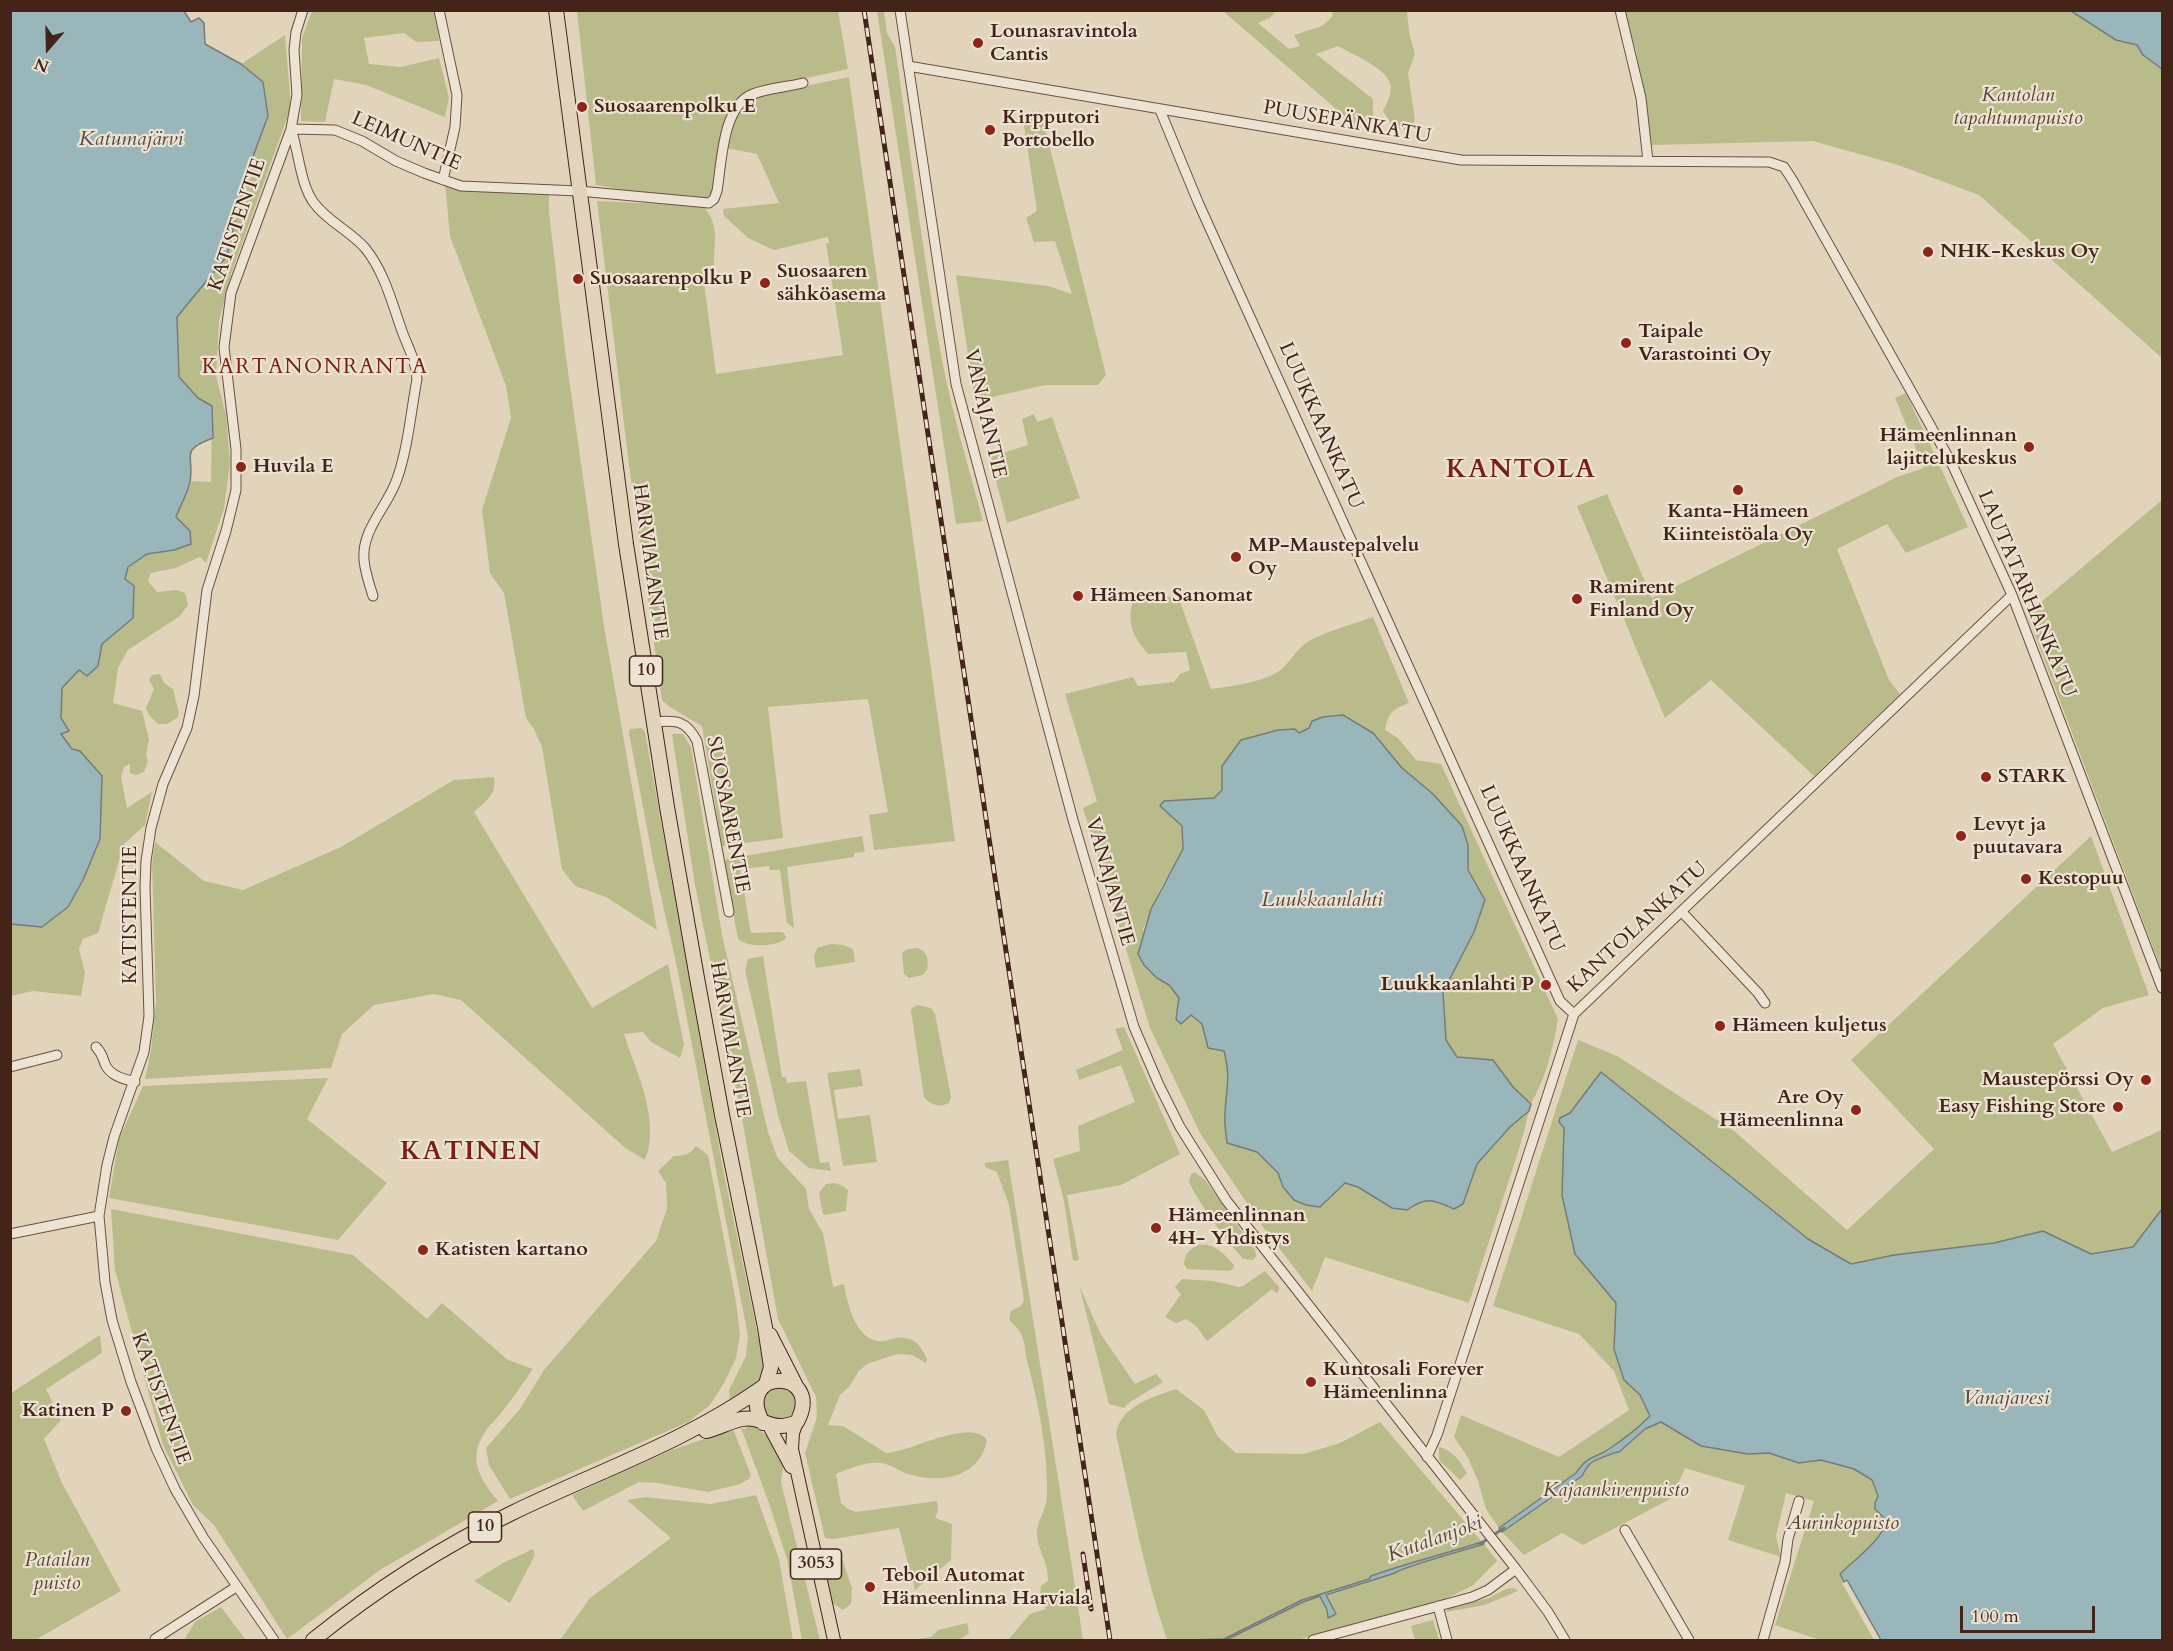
<!DOCTYPE html>
<meta charset="utf-8">
<style>
body{margin:0}
#map{position:relative;width:2173px;height:1651px;overflow:hidden;background:#e2d4ba;font-family:Cardo,serif}
canvas{display:block}
.frame{position:absolute;inset:0;border:12px solid #442419;pointer-events:none}
.north{position:absolute;left:18px;top:18px;width:60px;height:60px;-webkit-text-stroke:4px #ece3d2;paint-order:stroke;rotate:200deg;font-size:16px;font-weight:700;line-height:24px;text-align:center;color:#442419}
.north::after{content:'';display:block;margin:auto;width:21px;height:27px;background:#442419;clip-path:polygon(50% 0,100% 100%,50% 72%,0 100%)}
.scale{position:absolute;left:1960px;top:1606px;width:135px;height:27px;box-sizing:border-box;border:3px solid #442419;border-top:0;padding-left:8px;font-size:18px;line-height:21px;white-space:nowrap;color:#442419;-webkit-text-stroke:4px #ece3d2;paint-order:stroke}
</style>
<div id="map">
<canvas width="2173" height="1651"></canvas>
<div class="frame"></div>
<div class="north">N</div>
<div class="scale">100 m</div>
</div>
<script>
const ctx = document.querySelector('canvas').getContext('2d');
ctx.lineJoin = 'round';
function paint(path, color) {
  ctx.fillStyle = color;
  ctx.fill(path, 'evenodd');
}
function trace(path, color, width, dash) {
  ctx.strokeStyle = color;
  ctx.lineWidth = width;
  ctx.lineCap = dash ? 'butt' : 'round';
  ctx.setLineDash(dash || []);
  ctx.stroke(path);
}
function label(font, color, halo, rows, align = 'center') {
  ctx.font = font + ' Cardo,serif';
  ctx.lineWidth = 4.5;
  ctx.setLineDash([]);
  ctx.textBaseline = 'middle';
  ctx.strokeStyle = halo;
  ctx.fillStyle = color;
  for (const [text, x, y, turn = 0] of rows) {
    ctx.save();
    ctx.translate(x, y);
    ctx.rotate((+turn || 0) * Math.PI / 180);
    ctx.textAlign = isNaN(turn) ? turn : align;
    if (halo) ctx.strokeText(text, 0, 0);
    ctx.fillText(text, 0, 0);
    ctx.restore();
  }
}
const green = new Path2D(`
 M312,11h122l5,30 -23,1 -12,-9 -40,5 5,26 32,3 38,-9 10,40 -4,19 -79,-32 -32,-6 -9,43 -24,-1 1,-83z
 M577,11h261l10,58 -96,21 -12,6 -11,17 -17,82 -4,4 -78,-8 -34,-6z
 M877,11h7l3,22 8,14c15,101 27,202 45,302 10,58 28,115 43,172l-27,3z
 M1223,11h53l-6,7 -12,5 31,26 11,-3 -6,-11 28,-9 11,-10 -1,-5h75l2,21 6,22 -7,19 7,47 -6,10 -15,-2 -11,-17c4,-8 10,-19 7,-28 -5,-15 -39,-30 -52,-37l-22,8 57,45v17l-16,11z
 M1624,11h447l45,29 22,5 5,10 19,14v289l-183,-163 -81,-30 -85,-24 -161,4 -16,-95z
 M285,35l6,72 -60,167 -12,47 -3,55 10,39 4,48 -6,45 -18,55 -6,-6 -25,11 -24,5 -3,8 9,11 20,-2 8,3 3,12 -8,11 -52,34 -10,18 -5,35 29,8 7,28 -3,16 2,6 -4,11 -8,3 -6,-2v-9l-6,3 -3,10 6,31 25,-16 -7,33 -21,19 -26,89 -15,6 -4,10 6,24 -4,23 -48,-5 -22,5 -1,-72 32,3 26,-20 15,-27 17,-42 2,-62 -30,-27 -11,-15 1,-47 17,-17 8,6 11,-10 4,-22 31,-26 -8,-39 3,-12 19,-13 27,-4 16,-19 -14,-14 14,-36 21,1 1,-76 -14,-8 -19,-21 -2,-60 49,-60 19,-79 23,-62 -5,-34 -22,-18z
 M849,77l106,764 -81,9 -5,-35 19,-3 -20,-113 -100,8 15,131 -61,8 -20,-120 -32,-19 -8,-7 -32,-227 -33,-272 106,5c17,19 11,35 11,59l-12,2 14,107 127,-19 -17,-112h3l-1,-6 -54,13 -26,-12 -24,-22 -1,-7 56,-6 -22,-49 -31,-6c3,-20 9,-41 27,-51z
 M1041,111l65,264 -8,10h-53l-70,16 -19,-126 92,11 24,8 -17,-53 -21,1 -8,-24 11,-7 -15,-98z
 M445,183l104,10v19l16,138 39,276 53,304 -51,-33 -31,-11 -13,-17 -20,-122 -8,-18 -8,-11 -22,-125 -14,-20 -8,-63 29,-92 -5,-32 -56,-150z
 M1906,393l62,134 -62,26 -19,-29 -50,25 52,131 11,14 -86,82 -103,-96 -46,38 -88,-212 30,-12 45,104 245,-121 27,-9 -29,-70z
 M1034,414l3,8 15,-5 28,81 -73,25 -17,-66 38,-12 -6,-26z
 M2162,500v471l-135,-357z
 M1141,595l17,3 20,-2 33,93c21,-3 59,-7 74,-23 9,-10 14,-20 26,-26 19,-10 42,-16 62,-23l36,86c-17,7 -20,8 -24,27l13,8 18,22 25,4 117,255c-5,30 -12,58 -27,85l-18,-17 -20,-27 -36,-3 -11,-16 -3,-49 31,-60 11,-32 -17,-30v-25l-6,-19 -29,-31 -31,-27 -29,-35 -64,-5 -87,38 1,24 -9,8 -54,8 22,20 1,23 -23,40 -17,40 14,49 12,7 22,30 11,9 6,23 16,4 4,15v23l-3,25 2,29 30,9 21,21 5,14 11,12 12,6 14,2 25,-24 13,4 34,21 15,2c13,-9 26,-13 40,-4l23,-20 7,-22 33,-37 19,-16 -8,32 -52,160 -144,-46 -13,34 -49,-64 -63,-94 -50,-105 -67,-220 14,-7 -32,-107 68,-17 5,9 36,-4 6,-8 10,-4 -4,-18 -38,2c-16,-19 -22,-32 -14,-57z
 M160,674l4,9 9,6 6,24 -2,5 -10,6h-9l-9,-9 -3,-7 8,-19 -5,-9 3,-5z
 M642,728l3,4 79,442 40,190c0,20 -19,28 -34,38l-1,-12 17,-34 2,-20 -71,-369 -23,-102 -25,-132 1,-4z
 M672,734h11l8,13 31,188 46,197 9,25 29,32 3,20 14,24 10,54 11,-3c3,18 11,54 34,57 5,1 9,-1 14,-2 18,-5 28,4 35,20l-1,4 -14,-8 -15,-1 -30,10 -8,7 -10,16 -9,8 -12,30 15,1 43,27c22,0 85,-36 101,-13 -7,38 -47,44 -79,34 -9,-3 -16,-9 -26,-11 -15,-2 -32,5 -46,11l5,29 7,6 8,3 81,-11 1,9 -3,8 17,6 -1,36 -36,30 -16,-62 -65,11 -9,-1 -20,-85 12,-36 -1,-20 -38,-78 -37,-206 -46,-228z
 M494,777c3,18 -8,24 -20,35l118,196 76,-44 16,81 -4,13 -29,-16 -8,-10 -19,2c12,38 37,86 21,126l-21,-13 -163,-147 -27,-6 -60,11 -32,29 -11,34 -186,11 6,-28 5,-51 -4,-136 3,-22 49,39 39,9 98,-43 113,-67z
 M862,836l3,16 -11,1v4l-67,10 7,61 -7,-5 -7,-53h-10l-1,-4 -29,3 11,64 29,-1 4,1 2,5c-9,9 -38,10 -48,1l-14,-74 2,-6z
 M2091,836l58,159 -46,13 -50,36 59,108 50,-22v79l-29,38 -42,7 -48,-23 -49,12 -100,12 -43,9 -43,-25 -207,-167 -31,41 -11,9 5,6 -2,67 38,87 16,21 -2,46 10,31 16,15 10,21c-13,12 -26,23 -41,33 -15,10 -21,6 -33,24l-77,55 -13,-19 -8,-28 -10,-23 -14,-21 7,-22 98,42 70,-47 -15,-39 -35,-37 -86,-28 85,-266 39,16 117,75 113,99 87,-81 -83,-89z
 M831,944l12,1 10,4 2,13 -39,6 -2,-11 3,-9z
 M917,948c11,3 12,12 10,22l-4,5 -14,3 -5,-4 -2,-21 5,-4z
 M763,956l19,121h4l1,6 19,-2 14,82 9,-1 2,9 -22,-3 -20,-17 -11,-36 -33,-145 3,-11z
 M917,1005l14,3 4,6 16,83 -2,6c-9,5 -19,2 -25,-6l-13,-86 1,-3z
 M1124,1027l56,127 -59,31 -54,10 12,65 -6,1 -9,-60 -11,-42 27,-8 -2,-25 57,-24 -14,-37 -42,15 -3,-10 47,-20 -8,-21z
 M860,1069l3,17 -29,4 4,29 32,-4 7,47 -34,4 -16,-93z
 M328,1078l-21,41 80,64 -49,57 -229,-42 10,-59 24,-53z
 M696,1146l12,9 28,147 4,33 -4,23 -12,25 -14,22 -22,17 -178,77 -21,-34 -3,-17 34,-39 24,-39 112,-129 11,-33 -1,-25 -8,-12 16,-15c10,0 16,-2 22,-10z
 M1008,1160l69,439 6,41h-75l22,-26 16,-5 -6,-15 1,-8 7,-5c1,-20 -12,-32 -11,-49 1,-13 9,-22 10,-35 1,-44 -8,-93 -20,-136 -2,-9 -2,-19 -6,-27 -2,-5 -8,-10 -12,-14l2,-9 10,-5 3,-6 -15,-95 -12,-33 -12,-5v-4z
 M1195,1172l11,9 49,69 1,6 -3,4 -10,-1c-17,-20 -43,-53 -54,-77l2,-8z
 M835,1183l8,3 5,4 -2,21 -21,4 -2,-1 -4,-21 7,-9z
 M111,1209l242,46 74,64 15,-16 66,57 25,9c-11,15 -21,31 -33,45 -4,6 -11,11 -15,18 -18,27 -5,47 13,69l-118,69 -93,69 -73,-114 -21,-20 -30,-60 -48,-175z
 M1199,1245c16,-2 24,8 35,20l-1,4 -4,2 -42,-2 -3,-5c1,-10 5,-15 15,-19z
 M1265,1271l14,16 -1,5 -2,1 -4,-4 -65,52 -11,-15 -10,-7 -10,4 -11,-6 16,-23 -6,-7 7,-8 31,2 26,6 4,-1z
 M1079,1285l21,48 35,51 21,-10 7,8 -33,20 -6,6 -15,-4z
 M100,1335l2,18 -56,36 15,31 -17,19 18,44 59,108 -86,49h-24v-247z
 M764 1404a16 16 0 1 1 32 0a16 16 0 1 1-32 0Z
 M1176,1389l28,21 14,27 18,16 68,1 36,-11 40,-21 102,120c-37,12 -74,21 -111,34l-2,3 -67,21 -78,39 -57,1c-23,-67 -35,-137 -51,-206 4,-28 37,-37 60,-45z
 M1661,1422l40,24 47,8 21,-1 38,10 14,-3 33,9 18,11 6,17 -3,6 5,11 6,6c-1,18 -33,41 -46,54l4,8 -2,1 32,57h-54l-45,-15 39,-124 -28,-8 -10,43 5,21 -53,-17 17,-54 -60,-18 -13,30 -89,47 -21,-12 -38,22 -22,-23 80,-56c2,-4 5,-10 9,-13 4,-3 24,-11 28,-11l26,-23z
 M751,1426c13,3 29,24 32,36 1,6 -2,15 -2,20l39,158h-18l-15,-81 -18,-56 -28,-75 5,1 -1,-2z
 M733,1429l18,46 -2,4 -9,5 -32,8 -51,-9 -18,-1 -56,29 -11,-16 100,-45z
 M1439,1447c15,4 20,13 28,26l-7,7 -21,-20z
 M756,1495l23,64 14,81h-233l30,-42 81,-60 -44,-38 18,-3 66,7z
 M1484,1544l13,17 -25,25 -27,13 -148,41h-71l77,-38 17,-6 7,14 1,7 -2,-21 69,-23c4,-4 77,-25 89,-29z
 M533,1549l2,6 -25,48 -36,-22 29,-18z
 M833,1555l9,4 10,29 -1,16 -8,6 -11,-7 -8,-35 3,-11z
 M1514,1588l4,3 -33,14 -39,7 3,-4 40,-10 17,-9z
 M221,1607l25,33h-62l11,-18z
 M1433,1620l6,20h-24l-4,-14z
 M967,1623l2,10 -10,7h-47l19,-3 7,-7z`);
const water = new Path2D(`
 M11,10l173,1 7,11 8,-4 5,5 1,21 36,20 22,18 5,34 -23,62 -18,78 -50,61 2,60 19,21 14,8 1,32c-35,13 -18,17 -23,43 -2,12 -10,25 -14,36l14,14 1,13 -17,6 -27,4 -19,13 -3,12 9,7 -1,32 -31,26 -4,22 -11,10 -8,-6 -17,18 -1,30 8,13 -8,3 11,15 8,2 22,25 -2,63 -17,41 -15,27 -26,20 -32,-3z
 M2071,11h91v58l-19,-14 -6,-10 -21,-5z
 M1343,715l30,18 29,35 31,26 29,32 6,19v25l17,30 -11,32 -31,60 3,48 11,17 36,3 20,27 18,17 -2,7 -19,16 -33,37 -14,40 -9,5c-20,-9 -27,-13 -47,1l-15,-2 -34,-21 -13,-4 -25,24 -14,-2 -12,-5 -11,-13 -5,-14 -21,-21 -30,-9c-1,-10 -3,-20 -2,-29 1,-25 6,-36 -1,-63l-16,-3 -6,-24 -11,-9 -10,9 -5,-5 3,-21 -10,-13 -12,-7 -13,-13 -6,-11 13,-45 32,-60 -1,-23 -22,-20 4,-5 50,-3 8,-8v-24l19,-26 37,-10 17,-1 4,4 10,-5 3,-7 11,-4z
 M1601,1072l207,167 43,25 43,-9 100,-12 49,-12 48,23 42,-7 29,-38v431h-281l-34,-60 -3,2 -4,-8c13,-13 45,-36 46,-54l-11,-11v-6l3,-7 -6,-16 -18,-11 -33,-9 -22,3 -30,-10 -21,1 -47,-8 -40,-24 -16,7 -26,23c-4,0 -24,8 -28,11 -4,3 -7,9 -9,13l-80,56 -3,-4 77,-55c12,-18 18,-14 33,-24 15,-10 28,-20 41,-33l-10,-21 -16,-15 -10,-31 2,-46 -41,-49 -13,-59 2,-67 -5,-6 1,-4 10,-5z
 M1482,1542l2,2c-13,4 -85,24 -89,29l-69,22 10,19 -8,4 -1,-8 -7,-14 -17,6 -77,38h-37l35,-1 78,-39 67,-21 2,-3c36,-13 74,-22 111,-34z`);
const stream = new Path2D(`
 M1480,1544l24,-16`);
const minor = new Path2D(`
 M439,10l18,85 -2,32 -12,53
 M900,10l56,374 117,436 61,207 25,58 21,42 46,73 290,369 32,43 17,28
 M1620,10l21,88 7,63
 M908,66l553,94 300,2h8l15,5 9,14 159,283 60,131 150,393
 M1160,110l38,92 362,799 14,13
 M373,596c-4,-12 -8,-24 -9,-36 -3,-30 24,-54 33,-81 11,-31 14,-68 20,-100 -1,-19 -9,-31 -15,-48 -10,-28 -18,-60 -37,-83 -15,-17 -38,-27 -51,-45 -14,-19 -15,-51 -23,-74l44,1 27,11 34,20 28,12 37,13 118,5 130,12 5,-4 3,-8c5,-29 5,-85 36,-97 15,-6 34,-7 50,-11
 M653,722c23,-2 33,-2 44,19l32,171
 M1682,912l76,81 7,10
 M96,1047c6,6 6,9 9,17 5,12 19,15 30,18
 M10,1067l47,-12
 M10,1234l89,-18
 M1427,1457l10,-22 137,-421 438,-419
 M1625,1530l64,110
 M1438,1606l9,34
 M155,1639l81,-52
 M274,1640l-71,-103 -28,-48 -19,-41 -25,-66 -19,-62 -7,-38 -6,-66 8,-51 7,-28 30,-85 5,-36 -4,-129 1,-26 5,-33 12,-44 24,-56 7,-32 13,-106 19,-59 10,-41v-41l-12,-102 7,-54 60,-164 6,-34 -3,-45 2,-18 7,-22
 M1313,1640l159,-43 16,-7 28,-21
 M1763,1640l22,-78 3,-23 11,-38`);
const major = new Path2D(`
 M797,1422l-4,11 -1,16 42,191
 M769,1426l22,41`);
const highway = new Path2D(`
 M556,10l70,534 41,263 30,171 25,137 43,212 6,40 -5,17
 M770,1335l26,51
 M706,1431c12,-3 25,-10 36,-12 22,-4 28,15 55,3 29,-55 -65,-55 -34,1
 M313,1640c61,-49 128,-93 199,-127 84,-41 171,-70 248,-124`);
const rail = new Path2D(`
 M864,10l246,1630
 M1083,1554l8,55`);
const markers = [
 [978,43,6,"#8f2418"],
 [582,107,6,"#8f2418"],
 [990,130,6,"#8f2418"],
 [1928,252,6,"#8f2418"],
 [578,279,6,"#8f2418"],
 [765,283,6,"#8f2418"],
 [1626,343,6,"#8f2418"],
 [2029,447,6,"#8f2418"],
 [241,467,6,"#8f2418"],
 [1738,490,6,"#8f2418"],
 [1236,557,6,"#8f2418"],
 [1078,596,6,"#8f2418"],
 [1577,599,6,"#8f2418"],
 [1986,777,6,"#8f2418"],
 [1961,836,6,"#8f2418"],
 [2026,879,6,"#8f2418"],
 [1546,985,6,"#8f2418"],
 [1720,1026,6,"#8f2418"],
 [2146,1080,6,"#8f2418"],
 [2118,1107,6,"#8f2418"],
 [1856,1110,6,"#8f2418"],
 [1156,1228,6,"#8f2418"],
 [423,1250,6,"#8f2418"],
 [1311,1382,6,"#8f2418"],
 [126,1411,6,"#8f2418"],
 [870,1587,6,"#8f2418"]
];
const shields = [
 [646,671,33],
 [485,1527,33],
 [816,1564,51]
];
const shieldNames = [
 ["10",646,671],
 ["10",485,1527],
 ["3053",816,1564]
];
const poiNames = [
 ["Lounasravintola",990,32],
 ["Cantis",990,55],
 ["Suosaarenpolku E",594,107],
 ["Kirpputori",1002,118],
 ["Portobello",1002,141],
 ["NHK-Keskus Oy",1940,252],
 ["Suosaaren",777,272],
 ["sähköasema",777,295],
 ["Suosaarenpolku P",590,279],
 ["Taipale",1638,332],
 ["Varastointi Oy",1638,355],
 ["Hämeenlinnan",2017,436,"right"],
 ["lajittelukeskus",2017,459,"right"],
 ["Huvila E",253,467],
 ["Kanta-Hämeen",1738,512,"center"],
 ["Kiinteistöala Oy",1738,535,"center"],
 ["MP-Maustepalvelu",1248,546],
 ["Oy",1248,569],
 ["Ramirent",1589,588],
 ["Finland Oy",1589,611],
 ["Hämeen Sanomat",1090,596],
 ["STARK",1998,777],
 ["Levyt ja",1973,825],
 ["puutavara",1973,848],
 ["Kestopuu",2038,879],
 ["Luukkaanlahti P",1534,985,"right"],
 ["Hämeen kuljetus",1732,1026],
 ["Maustepörssi Oy",2134,1080,"right"],
 ["Are Oy",1844,1098,"right"],
 ["Hämeenlinna",1844,1121,"right"],
 ["Easy Fishing Store",2106,1107,"right"],
 ["Hämeenlinnan",1168,1216],
 ["4H- Yhdistys",1168,1239],
 ["Katisten kartano",435,1250],
 ["Kuntosali Forever",1323,1370],
 ["Hämeenlinna",1323,1393],
 ["Katinen P",114,1411,"right"],
 ["Teboil Automat",882,1576],
 ["Hämeenlinna Harviala",882,1599]
];
const parkNames = [
 ["Kantolan",2018,96],
 ["tapahtumapuisto",2018,119],
 ["Kajaankivenpuisto",1616,1491],
 ["Aurinkopuisto",1843,1524],
 ["Patailan",57,1561],
 ["puisto",57,1584]
];
const streetNames = [
 ["PUUSEPÄNKATU",1347,123,10],
 ["LEIMUNTIE",406,142,24],
 ["KATISTENTIE",238,225,-71],
 ["VANAJANTIE",984,414,77],
 ["LUUKKAANKATU",1320,426,66],
 ["HARVIALANTIE",649,562,82],
 ["LAUTATARHANKATU",2026,594,67],
 ["SUOSAARENTIE",727,815,79],
 ["LUUKKAANKATU",1521,869,66],
 ["VANAJANTIE",1109,882,74],
 ["KATISTENTIE",131,915,-90],
 ["KANTOLANKATU",1638,928,-43],
 ["HARVIALANTIE",729,1040,80],
 ["KATISTENTIE",160,1399,70]
];
const waterNames = [
 ["Katumajärvi",131,140],
 ["Luukkaanlahti",1322,901],
 ["Vanajavesi",2006,1399],
 ["Kutalanjoki",1435,1540,-20]
];
const neighbourhoodNames = [
 ["KARTANONRANTA",315,368]
];
const districtNames = [
 ["KANTOLA",1521,471],
 ["KATINEN",471,1153]
];
paint(green, '#babb8b');
paint(water, '#99b6ba');
trace(water, '#777c7a', 1.5);
trace(stream, '#777c7a', 3);
trace(minor, '#6c5041', 11);
trace(major, '#442419', 14);
trace(highway, '#442419', 16);
trace(minor, '#ece3d2', 9);
trace(major, '#e2d4ba', 12);
trace(highway, '#e2d4ba', 14);
trace(rail, '#442419', 5);
trace(rail, '#ece3d2', 3, [9]);
for (const [x, y, r, color] of markers) {
  const dot = new Path2D();
  dot.arc(x, y, r, 0, 2 * Math.PI);
  ctx.fillStyle = color;
  ctx.fill(dot);
  trace(dot, '#ece3d2', 2);
}
for (const [x, y, w] of shields) {
  const box = new Path2D();
  box.roundRect(x - w / 2, y - 15, w, 30, 4.5);
  ctx.fillStyle = '#ece3d2';
  ctx.fill(box);
  trace(box, '#442419', 1.5);
}
label('bold 18px', '#442419', null, shieldNames);
label('bold 20px', '#442419', '#ece3d2', poiNames, 'left');
label('italic 20px', '#5c4230', '#ece3d2', parkNames);
label('20px', '#442419', '#ece3d2', streetNames);
label('italic 21px', '#594841', '#ece3d2', waterNames);
ctx.letterSpacing = '1.5px';
label('21px', '#7a1f14', '#ece3d2', neighbourhoodNames);
ctx.letterSpacing = '0px';
ctx.letterSpacing = '1.5px';
label('bold 26px', '#7a1f14', '#ece3d2', districtNames);
ctx.letterSpacing = '0px';
</script>
